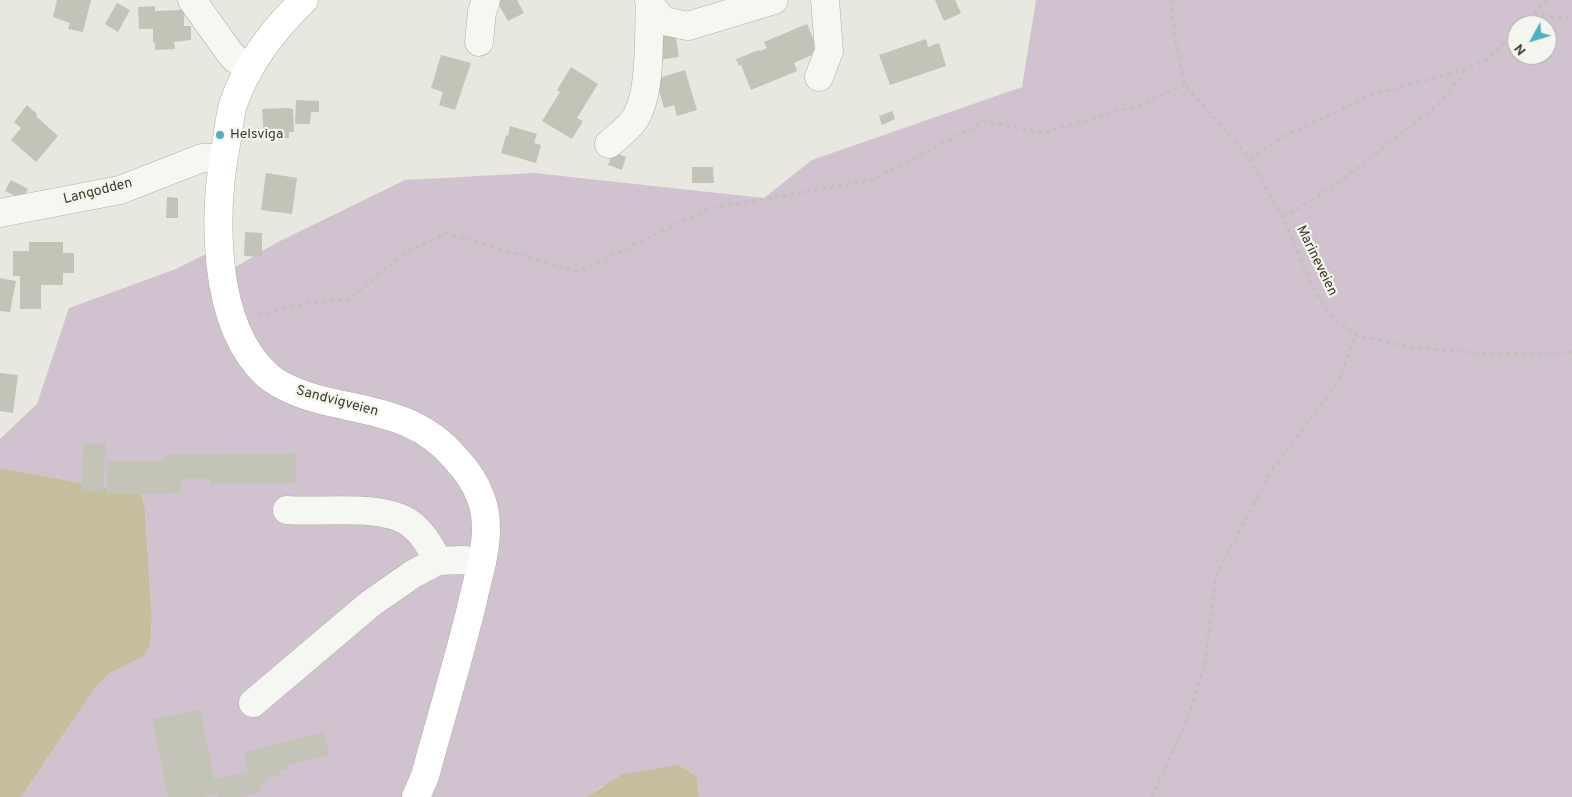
<!DOCTYPE html>
<style>
body{margin:0}
#map{position:relative;width:1572px;height:797px;overflow:hidden;background:#e8e7e0;font-family:Overpass,sans-serif}
canvas{display:block}
.north{position:absolute;left:1507px;top:15px;width:50px;height:50px;box-sizing:border-box;background:#f5f5ef;border:1px solid #ababa0;border-radius:50%;rotate:231deg;font-size:14px;font-weight:700;line-height:20px;text-align:center;color:#3d3c2a}
.north::after{content:'';display:block;margin:auto;width:18px;height:22px;background:#50b1c2;clip-path:polygon(50% 0,100% 100%,50% 72%,0 100%)}
</style>
<div id="map">
<canvas width="1572" height="797"></canvas>
<div class="north">N</div>
</div>
<script>
const ctx = document.querySelector('canvas').getContext('2d');
ctx.lineJoin = 'round';
function paint(path, color) {
  ctx.fillStyle = color;
  ctx.fill(path, 'evenodd');
}
function trace(path, color, width, dash) {
  ctx.strokeStyle = color;
  ctx.lineWidth = width;
  ctx.lineCap = dash ? 'butt' : 'round';
  ctx.setLineDash(dash || []);
  ctx.stroke(path);
}
function label(font, color, halo, rows, align = 'center') {
  ctx.font = font + ' Overpass,sans-serif';
  ctx.lineWidth = 4.5;
  ctx.setLineDash([]);
  ctx.textBaseline = 'middle';
  ctx.strokeStyle = halo;
  ctx.fillStyle = color;
  for (const [text, x, y, turn = 0] of rows) {
    ctx.save();
    ctx.translate(x, y);
    ctx.rotate((+turn || 0) * Math.PI / 180);
    ctx.textAlign = isNaN(turn) ? turn : align;
    if (halo) ctx.strokeText(text, 0, 0);
    ctx.fillText(text, 0, 0);
    ctx.restore();
  }
}
const green = new Path2D(`
 M1036,0h536v797h-873l-2,-20 -95,9 -16,11h-565l74,-109 13,-14 36,-18 6,-11 2,-26 -7,-110 -4,-15 -141,-26v-29l37,-35 32,-96 107,-39 30,-15 11,24 59,-35 129,-63 129,-7 230,25 48,-38 210,-73zM1517,25h30v30h-30z`);
const water = new Path2D(`
 M0,468l141,26 4,15 7,110 -2,26 -6,11 -36,18 -13,14 -74,109h-21z
 M678,765l19,12 2,20h-113l35,-22z`);
const building = new Path2D(`
 M57,0h34l-8,32 -15,-3 2,-6 -17,-6z
 M496,0h21l7,13 -16,8z
 M935,0h20l6,13 -17,8z
 M117,3l13,7 -12,22 -13,-8z
 M155,6v5l29,-1v16h7v14l-17,2 1,7 -20,1v-7h-2v-14h-14l-1,-22z
 M807,24l12,28 -25,11 3,8 -46,19 -10,-25 -2,1 -3,-7 23,-9 1,1 7,-3 -3,-6z
 M675,32l4,25 -21,3 -4,-25z
 M926,39l2,8 11,-4 7,23 -56,19 -11,-30z
 M441,55l30,8 -16,47 -16,-5 4,-13 -12,-4z
 M571,67l27,17 -21,34 6,3 -11,18 -30,-18 18,-29 -3,-2z
 M685,70l12,40 -20,6 -3,-11 -10,3 -8,-29z
 M296,100l23,1v11h-8l-1,12h-15z
 M27,105l10,9 -1,2 22,20 -22,26 -25,-22 10,-12 -7,-6z
 M288,108l5,1 1,23h-5v6l-25,1 -2,-30z
 M892,111l3,8 -13,6 -3,-9z
 M510,126l27,8 -3,9 7,2 -5,18 -35,-10 5,-18 2,1z
 M613,152l13,5 -4,13 -14,-5z
 M692,167h21l1,16h-22z
 M266,173l31,5 -5,36 -31,-4z
 M11,180l17,9 -6,10 -17,-8z
 M167,197l11,1v20h-12z
 M245,232l17,1v24l-18,-1z
 M29,242h34v11h11v20h-11v12h-22v24h-21v-33h-7v-25h16z
 M0,278l16,3 -6,31 -10,-1z
 M0,373l18,2 -5,38 -13,-2z
 M83,443l23,1 -3,48 -22,-1z
 M296,453v30l-86,1v-5h-29v14l-74,1v-33h57v-6z
 M200,710l14,69 34,-7 -4,-20 81,-20 5,23 -42,10 1,4 -10,2 1,5 -14,2 1,4 -7,2 1,8 -17,3 -1,-8h-1l2,10h-27v-3l-13,3h-36l-16,-78z`);
const path = new Path2D(`
 M1171,0l4,39 10,46 65,74 33,59 32,74 17,25 24,18 58,13 80,6 78,-2
 M1534,14l13,-14
 M1522,25l12,-11 38,5
 M1250,159l33,-22 85,-41 101,-28 20,-10 28,-28
 M1283,218l55,-35 100,-78 30,-37
 M259,315l44,-11 47,-5 53,-45 44,-21 131,39 130,-63 164,-29 113,-59 58,12 99,-29 43,-19
 M1152,797l34,-74 19,-59 11,-89 57,-107 64,-84 19,-49`);
const minor = new Path2D(`
 M192,0l37,52 6,7 15,8
 M649,0l1,5 14,16 24,5 86,-26
 M479,42l3,-30 4,-12
 M819,77l10,-26 -4,-51
 M609,144c8,-7 19,-15 25,-24 18,-25 14,-84 16,-115
 M0,213l120,-23 82,-32h21
 M287,510c34,3 97,-7 124,14 13,10 20,24 27,37
 M253,703l117,-99 43,-30 25,-13 25,-1 19,2`);
const major = new Path2D(`
 M304,0c-30,29 -56,62 -70,102 -4,11 -5,25 -7,37 -14,70 -17,185 41,237 16,13 37,20 57,25 51,12 96,15 132,59 10,11 18,22 23,36 4,9 6,23 6,33 0,24 -8,48 -13,71 -14,59 -32,117 -48,176l-9,21`);
const markers = [
 [220,135,5,"#50b1c2"]
];
const poiNames = [
 ["Helsviga",230,135]
];
const streetNames = [
 ["Langodden",98,192,-14],
 ["Marineveien",1316,261,64],
 ["Sandvigveien",337,402,15]
];
paint(green, '#d1c2d0');
paint(water, '#c4bd9e');
paint(building, '#c4c3b8');
trace(minor, '#b1b0a6', 29);
trace(major, '#b2b0a0', 29);
trace(path, '#c2c2ba', 3, [4, 4]);
trace(minor, '#f6f6f2', 28);
trace(major, '#fff', 28);
for (const [x, y, r, color] of markers) {
  const dot = new Path2D();
  dot.arc(x, y, r, 0, 2 * Math.PI);
  ctx.fillStyle = color;
  ctx.fill(dot);
  trace(dot, '#f5f5ef', 2);
}
label('14px', '#3d3c2a', '#f5f5ef', poiNames, 'left');
label('14px', '#3d3c2a', '#f5f5ef', streetNames);
</script>
